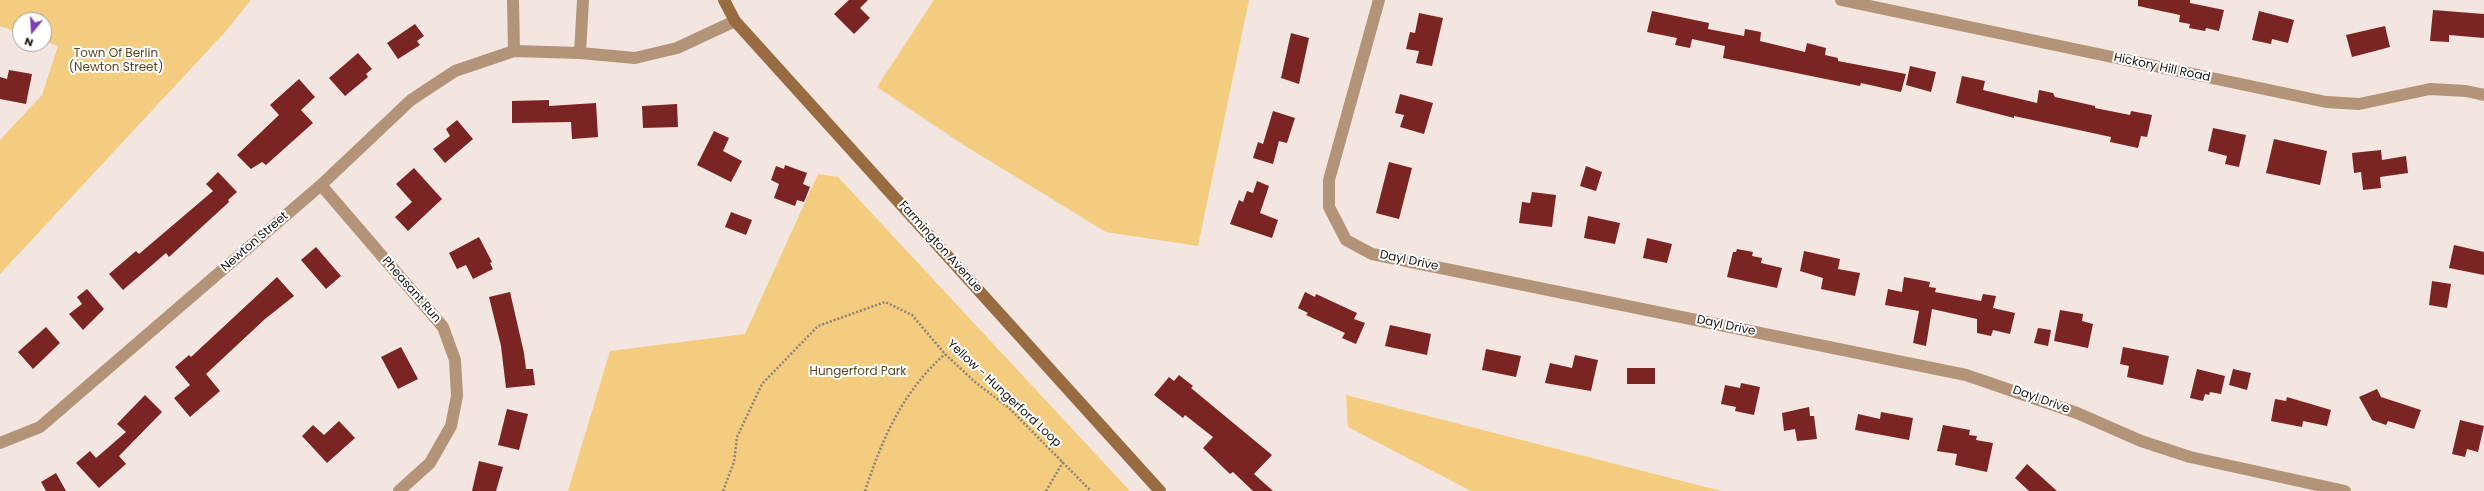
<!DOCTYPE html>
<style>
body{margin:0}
#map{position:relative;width:2484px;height:491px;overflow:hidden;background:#f3e5df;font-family:Poppins,sans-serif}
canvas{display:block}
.north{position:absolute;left:12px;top:12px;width:40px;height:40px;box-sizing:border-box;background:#fff;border:1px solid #a3a1a0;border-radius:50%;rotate:198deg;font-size:11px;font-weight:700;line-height:16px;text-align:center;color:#191412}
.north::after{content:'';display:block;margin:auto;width:14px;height:18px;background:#7f40b5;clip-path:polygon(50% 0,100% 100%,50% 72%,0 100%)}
</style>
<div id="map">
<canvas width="2484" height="491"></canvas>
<div class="north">N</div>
</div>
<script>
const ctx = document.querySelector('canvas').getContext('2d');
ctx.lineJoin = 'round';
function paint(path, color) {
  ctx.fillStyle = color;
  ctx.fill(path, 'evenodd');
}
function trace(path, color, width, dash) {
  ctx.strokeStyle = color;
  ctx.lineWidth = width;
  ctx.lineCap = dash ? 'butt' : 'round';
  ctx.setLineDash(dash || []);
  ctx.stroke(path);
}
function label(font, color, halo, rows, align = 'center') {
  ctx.font = font + ' Poppins,sans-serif';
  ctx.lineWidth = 4;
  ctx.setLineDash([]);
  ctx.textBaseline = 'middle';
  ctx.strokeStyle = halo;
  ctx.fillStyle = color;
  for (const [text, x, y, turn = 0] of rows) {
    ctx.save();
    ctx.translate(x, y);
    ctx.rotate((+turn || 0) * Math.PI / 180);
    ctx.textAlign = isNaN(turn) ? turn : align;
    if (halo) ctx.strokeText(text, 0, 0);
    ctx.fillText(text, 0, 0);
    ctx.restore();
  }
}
const green = new Path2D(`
 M0,0h251l-25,31 -226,243v-134l42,-45 16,-49 -14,-5v-21h-24v13l-20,-7z
 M934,0h315l-51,246 -92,-14 -144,-88 -85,-57z
 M818,174l20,3 292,314h-562l42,-140 135,-17z
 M1346,395l375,96h-250l-123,-64z`);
const building = new Path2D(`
 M849,0h19l-8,8 10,10 -16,16 -20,-20z
 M2138,0h52v3l34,7 -5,21 -13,-3 -1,3 -16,-3 1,-4 -11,-2 1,-7 -42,-9z
 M2433,10l51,4v24l-35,-3v7l-19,-1z
 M1652,11l57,12 -1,6 36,7 1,-7 16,3 -1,9 45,11 2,-9 19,5 -1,7 13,3v3l68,13 -5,18 -40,-9 -1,3 -137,-28 2,-12 -33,-7 -2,9 -15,-3 2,-7 -30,-6z
 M2259,11l35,9 -6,23 -16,-4 -1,5 -19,-4z
 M1419,13l24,5 -11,48 -16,-3 3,-12 -13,-2 4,-17 5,1z
 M415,24l9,12 -7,5 3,4 -22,14 -11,-16z
 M2385,26l5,21 -38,10 -6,-22z
 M1291,33l18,5 -10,46 -18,-6z
 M358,53l14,16 -6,5 2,3 -23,19 -16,-18z
 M1910,66l26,6 -5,20 -25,-7z
 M9,70l23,4 -6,30 -26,-5v-22l7,2z
 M1962,76l23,5 -2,9 54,13 2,-13 14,3 2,4 40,9v2l35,7 1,-4 21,4 -5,22 -6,-1 -3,12 -28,-6 1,-5 -97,-21v2l-58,-15z
 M299,79l16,18 -14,13 12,13 -47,42 -4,-3 -11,7 -14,-14 42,-40 -9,-10z
 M1400,94l33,9 -9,31 -24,-7 4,-12 -9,-2z
 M549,100v6l47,-3 2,34 -26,2 -1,-17 -59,1v-22z
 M677,104l1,23 -35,1 -1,-22z
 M1273,111l22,7 -8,25 -8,-2 -6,23 -20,-6 5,-16 5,2z
 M457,120l16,19 -28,24 -12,-14 17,-13 -4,-7z
 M2213,128l33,7 -7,32 -14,-3 2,-8 -19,-5z
 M714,131l15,7 -6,13 19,10 -11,21 -34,-17z
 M2274,139l53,12 -7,34 -54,-12z
 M2381,150l1,10 24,-4 2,17 -28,4 1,11 -18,2 -2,-18 -7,1 -2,-20z
 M1389,162l23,6 -13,51 -23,-6z
 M785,165l22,8 -4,11 7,3 -6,15 -7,-2 -2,6 -21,-8 5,-14 -8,-4 5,-14 8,3z
 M1586,166l16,6 -6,19 -16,-5z
 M414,168l28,31 -34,32 -13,-14 17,-15 -16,-18z
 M218,172l19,20 -9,8 1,2 -60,55 -3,-4 -43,37 -14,-16 27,-23 3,3 74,-63 -7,-7z
 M1257,181l12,5 -9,27 18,7 -6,18 -42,-14 9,-24 4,2 4,-11 6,2z
 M1532,192l24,3 -4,32 -33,-4 3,-21 8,1z
 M731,212l21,8 -6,15 -21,-8z
 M1588,216l32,7 -5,21 -31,-6z
 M479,237l13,25 -2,1 3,6 -20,10 -7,-14 -9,4 -8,-16z
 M1647,238l25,6 -5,19 -24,-5z
 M2454,245l30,7v23l-35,-7z
 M316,247l25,29 -15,13 -25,-29z
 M1737,249l16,3 -1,4 10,2 -1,5 21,5 -5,20 -50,-11 6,-25h3z
 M1804,251l36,8 -2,10 22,4 -5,23 -34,-7 2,-11 -23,-7z
 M277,277l17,19 -29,23 -59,55 14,17 -30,26 -16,-19 16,-13 -15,-18 14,-12 2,2z
 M1904,277l26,5 -1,5 7,1 -1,4 46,9 2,-7 13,2 -3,12 22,5 -5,21 -17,-4 -2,6 -14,-3v-14l-45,-10 -6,37 -13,-3 6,-32 -34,-6 3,-16 14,3z
 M2432,281l19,3 -4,24 -18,-3z
 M87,289l17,20 -21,21 -14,-16 13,-10 -5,-7z
 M510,292l14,61 2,16h7l2,16 -29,3 -5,-42 -12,-49z
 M1305,292l10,5 1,-3 41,19 -3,6 11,4 -9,21 -14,-6 3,-5 -39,-18 2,-2 -10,-5z
 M2060,310l23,4 -1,7 11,3 -5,24 -34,-7z
 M1390,325l41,9 -4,21 -42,-9z
 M46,327l14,16 -27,26 -15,-17z
 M2038,328l13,2 -3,16 -14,-3z
 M401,347l17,32 -20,10 -17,-32z
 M2123,347l46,9 -6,29 -36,-8 2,-11 -9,-2z
 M1486,349l35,7 -5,21 -34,-7z
 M1575,355l23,5 -7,31 -46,-8 5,-20 22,5z
 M1627,368h28v16h-28z
 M2197,369l28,7 -4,18 -11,-2 -1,3 -4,-1 -2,7 -13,-3z
 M2233,369l18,4 -4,17 -18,-5z
 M1179,375l14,11 -2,2 81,67 -18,19 19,17h-20l-20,-19 -3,2 -27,-26 10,-11 -28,-22 -2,3 -29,-23 15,-18 5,4z
 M1741,383l19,4 -6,28 -19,-4 1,-4 -15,-3 4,-19 15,3z
 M2377,389l4,8 40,13 -7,19 -26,-8 -2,4 -14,-5 -13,-23z
 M145,395l17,17 -43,44 7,8 -27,24 -23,-25 14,-12 6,7 30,-26 -9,-8z
 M2287,397l44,13 -4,16 -24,-5 -1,6 -31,-6 4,-22 11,2z
 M1809,407l1,9h4l3,23 -20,2 -2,-12 -11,2 -2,-18z
 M507,409l21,5 -9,36 -21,-5z
 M1881,412l32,6 -4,22 -54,-10 3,-16 22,5z
 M2460,420l24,6 -6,26 -11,-3 -2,8 -13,-3z
 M339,421l16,17 -28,25 -25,-27 11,-11 11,10z
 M1943,425l27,5 -1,5 8,1 -1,4 17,3 -6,29 -32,-7 2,-11 -20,-3z
 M479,461l24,6 -7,24h-24z
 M2027,464l30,27h-28l-14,-13z
 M56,473l10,18h-20l-5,-9z`);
const path = new Path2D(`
 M723,491l11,-29 3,-25 25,-53 56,-58 67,-24 27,13 33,39 30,28 34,26 82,83
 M865,491c17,-52 38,-100 80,-137
 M1046,491l17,-29`);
const street = new Path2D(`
 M513,0l1,51
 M1379,0l-50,180v27l17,33 26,14 594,121 111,38 64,28 49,16 155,34
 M1841,0l485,102 33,2 71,-15 36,2 18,4
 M580,53l3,-53
 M321,185l122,142 12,33 2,36 -6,30 -21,37 -31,28
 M0,443l40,-16 281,-242 90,-85 44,-29 59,-20 66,2 55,5 42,-10 58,-27`);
const secondary = new Path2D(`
 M724,0l11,21 425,470`);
const parkNames = [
 ["Town Of Berlin",116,54],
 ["(Newton Street)",116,68],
 ["Hungerford Park",858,372]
];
const streetNames = [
 ["Hickory Hill Road",2162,68,12],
 ["Newton Street",255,242,-41],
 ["Farmington Avenue",940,247,48],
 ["Dayl Drive",1409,261,12],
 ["Pheasant Run",411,290,49],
 ["Dayl Drive",1726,326,12],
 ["Yellow - Hungerford Loop",1004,394,43],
 ["Dayl Drive",2041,400,20]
];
paint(green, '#f4cc7f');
paint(building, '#7a2424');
trace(path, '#8a807c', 2.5, [2, 2]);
trace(street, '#b39478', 12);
trace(secondary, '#986b40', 12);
label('12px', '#594620', '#fff', parkNames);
label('12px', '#191412', '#fff', streetNames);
</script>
